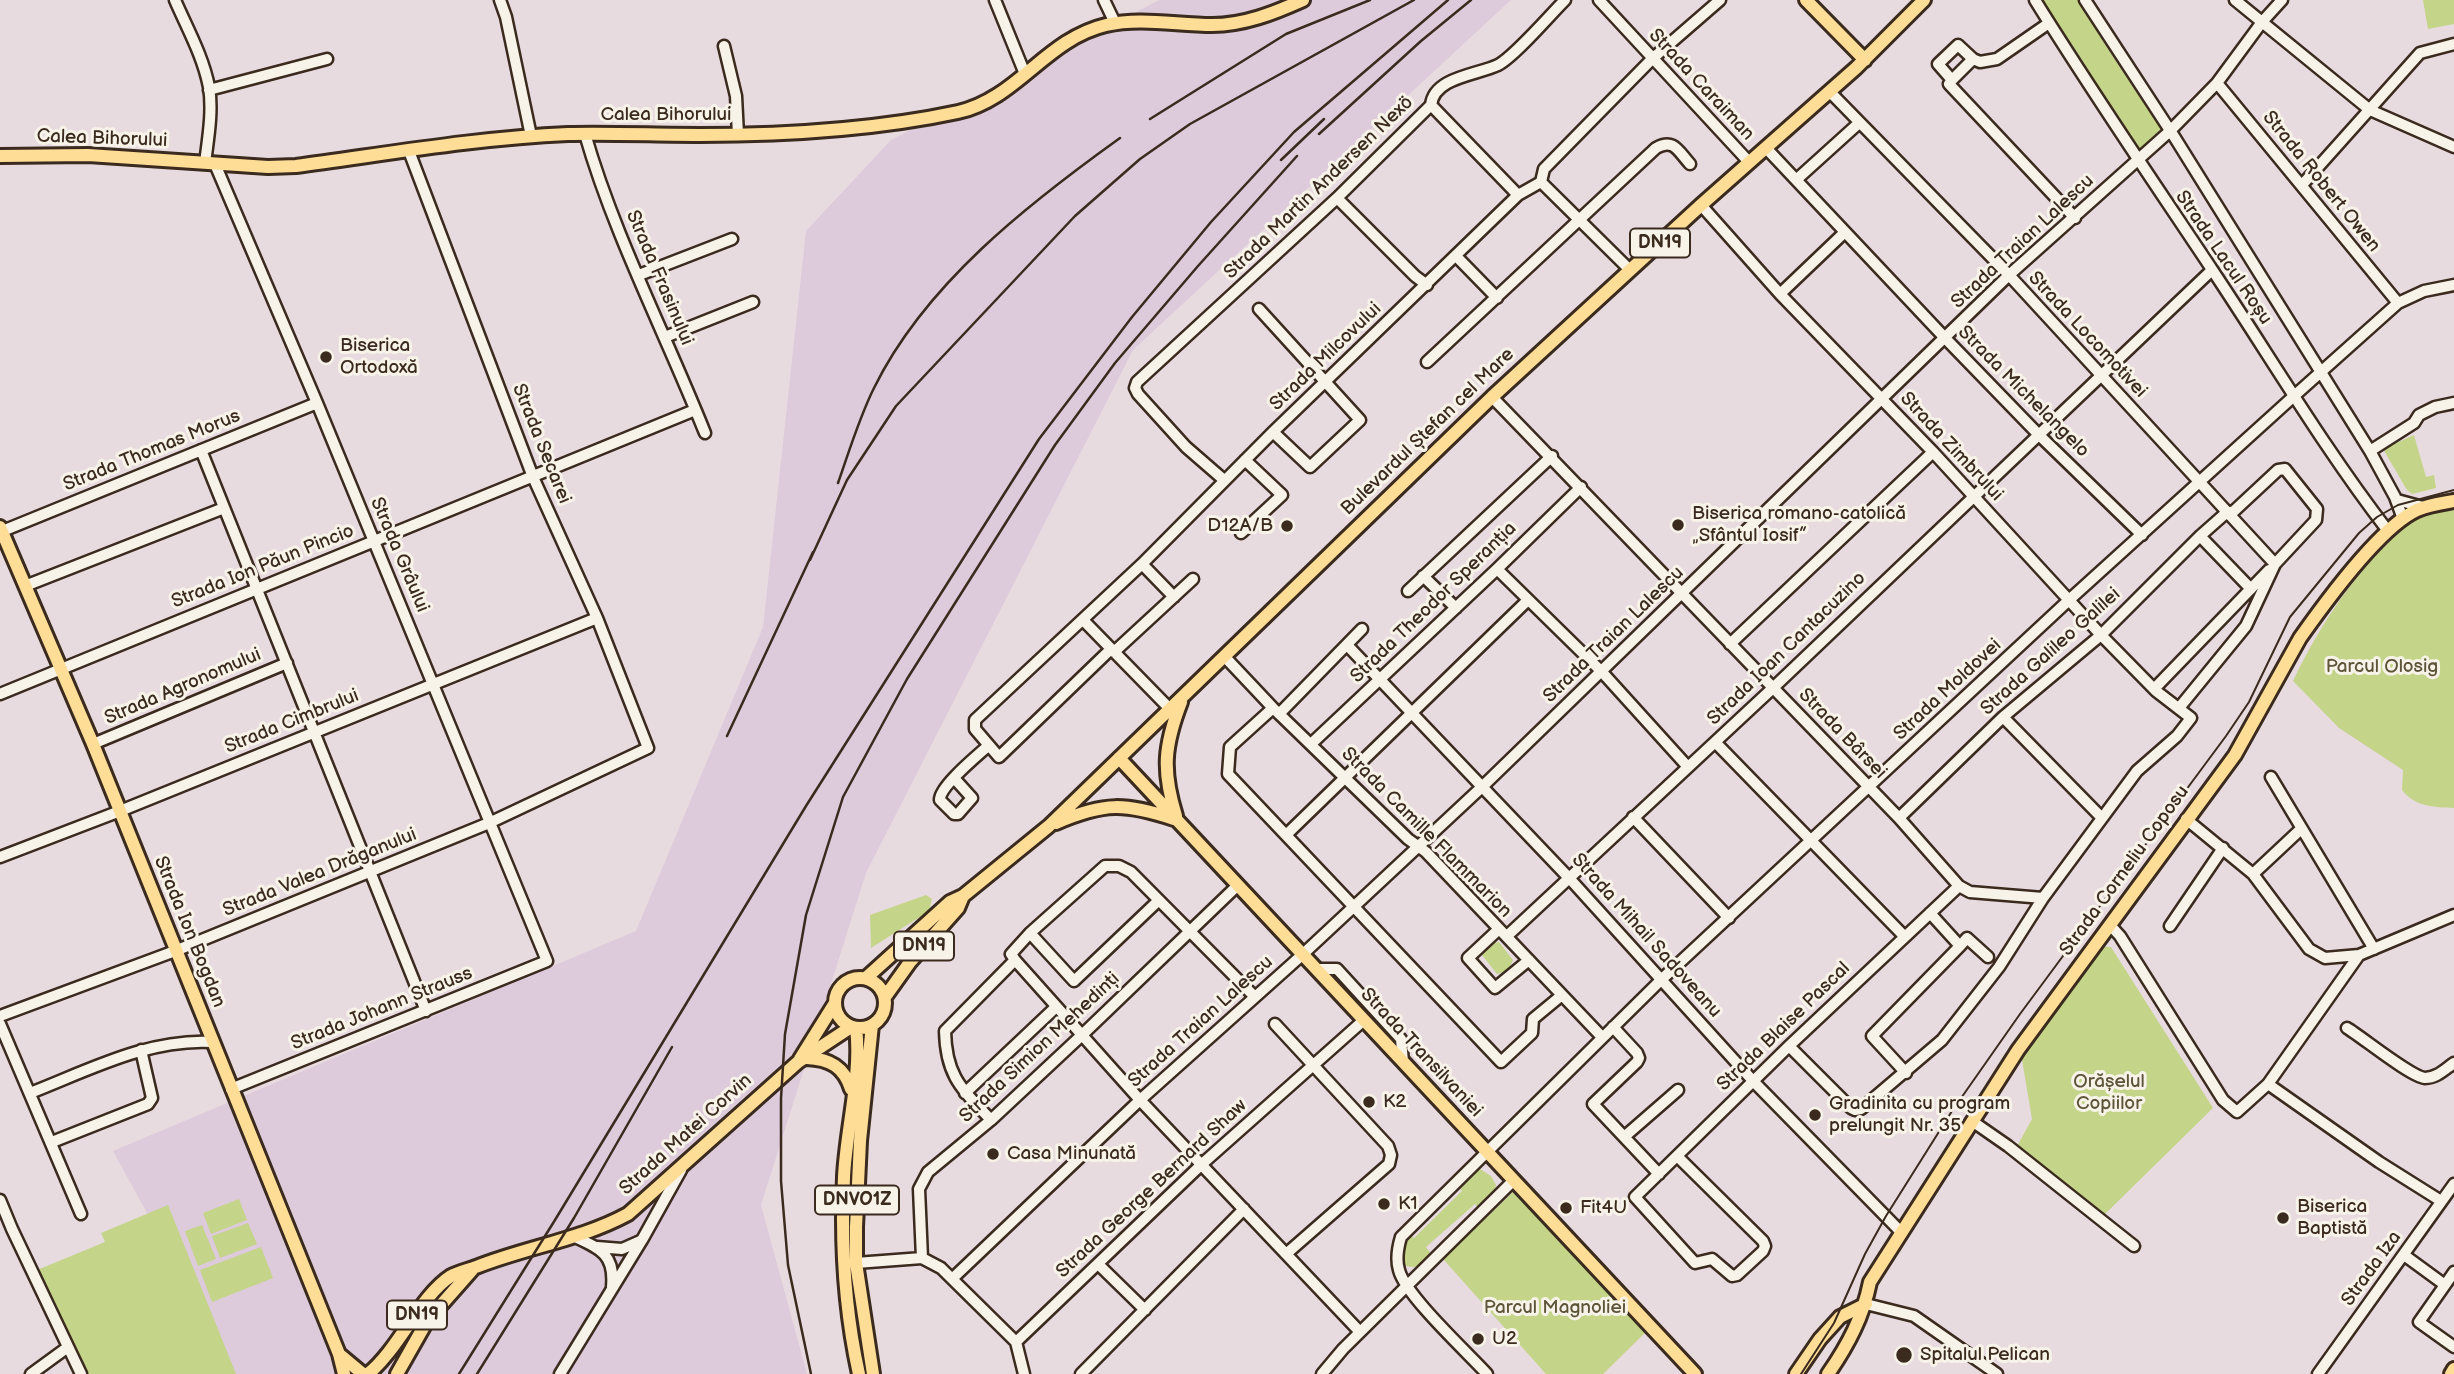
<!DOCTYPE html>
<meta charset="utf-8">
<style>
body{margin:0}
canvas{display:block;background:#e8dbe0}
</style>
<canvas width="2454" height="1374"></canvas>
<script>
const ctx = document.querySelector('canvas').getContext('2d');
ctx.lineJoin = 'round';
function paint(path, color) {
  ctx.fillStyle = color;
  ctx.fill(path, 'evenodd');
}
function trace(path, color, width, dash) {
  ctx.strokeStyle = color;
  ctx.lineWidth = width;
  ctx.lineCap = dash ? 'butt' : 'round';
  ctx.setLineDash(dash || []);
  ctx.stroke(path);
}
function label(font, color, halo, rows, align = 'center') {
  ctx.font = font + ' "Balsamiq Sans",sans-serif';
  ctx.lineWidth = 6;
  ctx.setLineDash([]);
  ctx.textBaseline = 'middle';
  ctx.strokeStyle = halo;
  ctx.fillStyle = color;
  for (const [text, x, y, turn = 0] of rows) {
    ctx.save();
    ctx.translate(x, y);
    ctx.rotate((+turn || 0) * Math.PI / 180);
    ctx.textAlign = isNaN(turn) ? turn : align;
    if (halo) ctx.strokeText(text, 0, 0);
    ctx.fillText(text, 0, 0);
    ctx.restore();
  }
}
const built = new Path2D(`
 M1159,0h352l-378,350 -267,523 -105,332 46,169h-572l-122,-223 523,-220 127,-304 43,-396 85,-91z`);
const green = new Path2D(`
 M2035,0h51l84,131 -32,30z
 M2423,0h31v24l-26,5z
 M2414,435l12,42 8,-2 2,13 -24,6 -5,-4 -24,-41z
 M2454,510v298c-20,-1 -39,-1 -52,-18l1,-20 -64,-42 -46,-47c25,-52 54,-97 95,-138 10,-9 21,-21 34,-27 9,-4 22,-4 32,-6z
 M926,895l6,4 -3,12 -58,37 -1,-33z
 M1499,942l14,18 -5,11 -11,3 -15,-19 5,-10z
 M2097,946l14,1 102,161 -112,110 -86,-68 17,-31 -11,-65z
 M1480,1169l11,7 5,9 -3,12 -12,13 -6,-6 -49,43 6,8c-7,8 -16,16 -27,10l-4,-12 7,-20 6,5 48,-47 -5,-6 18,-15z
 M1515,1190l131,142 -43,42h-57l-103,-115z
 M239,1199l8,21 -36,14 -8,-21z
 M168,1205l68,169h-149l-50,-104 68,-28 -4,-9z
 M248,1223l9,21 -37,14 -8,-22z
 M202,1225l14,34 -18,7 -13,-35z
 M261,1247l12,31 -61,24 -12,-32z`);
const minor = new Path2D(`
 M175,0c12,28 28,56 34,87 4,24 -1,52 -4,76
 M500,0l6,17 25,119
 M995,0l30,74
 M1104,0l11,23
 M1599,0l150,162
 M2035,0c57,92 118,181 178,271 58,87 111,177 175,260
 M2085,0l90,138 195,313 25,46 8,22
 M2235,0l135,110 84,37
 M2049,23l-52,36 -17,3 -7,-3 -15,-14 -20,19 14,16 -3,4 126,134
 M724,46l12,50 2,39
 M1952,80l21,-21
 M2217,83l181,220
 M209,90l118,-31
 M1830,92l179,183 266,289
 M1431,105l87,90
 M585,134c29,101 81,201 120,299
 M1766,148l179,190 94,97 103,100
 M215,164l102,239 230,558 -316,128
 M1796,180l63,-57
 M1541,182l3,-13 108,-110 68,-59
 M1541,182l89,88
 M2302,185l118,-132 34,-9
 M1337,198l78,78 12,9
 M1701,205l79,89 153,158 168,183 55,56 35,27 -14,18 -40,35 -94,127 -44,69 -57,73 -81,69 -6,1 -4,-2 -62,-62
 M1456,256l41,42
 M639,275l93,-36
 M1780,294l65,-62
 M1259,309l101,111 -50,47 -37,-35
 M665,337l88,-35
 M1427,362l229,-214c18,-10 22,3 34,16
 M1492,397l407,421 60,68 11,6 73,6
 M201,450l225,561
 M2370,451l44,-28 5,-8 16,-8 19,-4
 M1224,480l-38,-33 -48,-53 -3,-6 2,-6 200,-184 94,-93c3,-28 46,-30 67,-40 16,-8 52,-50 67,-65
 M2397,500l26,7
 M0,532l317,-129
 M1241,533l41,-38 -37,-35
 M2200,536l51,53
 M1142,564l32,33
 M1497,569l105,103 86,95
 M1423,576l33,32
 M25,586l199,-78
 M1408,591l144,-135
 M1083,620l87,89
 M1730,644l203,-192
 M1347,645l223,234 184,203 147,150
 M1111,649l-112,108 -24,-28v-9l167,-156 131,-132 245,-237 23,-13
 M1114,652l79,-73
 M1224,656l49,52 135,131 18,13 176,185
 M2154,689l115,-119
 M0,694l695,-284
 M1273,708l-43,39 -2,27 273,288 31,-29 1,-14 29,-24
 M1279,714l83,-85
 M2003,717l99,101
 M1715,742l189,194
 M93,744l194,-81
 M1311,744l186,-175 84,-82
 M2271,777l103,172
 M954,778l18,20 -14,16h-4l-14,-14c-1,-13 37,-44 48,-54
 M1633,817l96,101
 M1899,818l104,-101 98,-82 99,-99 26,-23 8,-2 44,-41 7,-1 32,40 -1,11 -41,44 -29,62 -67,82
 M2186,819l67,55 56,75 16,9 34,-3 95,-40
 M1286,835l242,-235
 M0,857l120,-46 477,-193
 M2253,874l48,-45
 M2110,925l10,11 103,164 14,12 31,-28 91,-129
 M2170,926l53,-78
 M1499,929l-31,29 27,30 34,-28
 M1030,933l44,48 84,-80
 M1507,936l267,-249 438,-417
 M1960,946l7,-8 21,19
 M1015,960l125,140 220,232
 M1015,960l-4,-6 19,-21 75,-67h14l12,6 124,125
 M1316,969h21l64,70 2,23
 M0,1016l175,-65 314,-128 159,-75 -51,-130 -64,-141 -124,-326
 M0,1024l81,190
 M1275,1024l113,122 3,9 -2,9 -103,90
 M1613,1027l24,26 2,5 -2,4 -44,42 66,70
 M2347,1028c15,9 64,49 78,50 12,0 20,-9 29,-15
 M1906,1073l-34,-37 88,-90 -30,-33
 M2268,1084l111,78 62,39
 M30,1093c59,-23 119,-55 183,-51
 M965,1093l91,-86
 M991,1120c-30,-32 -45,-44 -46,-89l70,-71
 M1972,1121l36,25 126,100
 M1624,1137l54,-47
 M52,1142l96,-38 4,-6 -11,-48
 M1677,1156l86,85 2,5 -2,5 -26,24 -5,1 -20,-17 -17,4 -60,-66 154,-151 170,-160
 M0,1200l12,29 69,145
 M575,1237c26,12 40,18 37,50
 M597,1247l25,2 18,-8
 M2404,1255l41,30 -26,37 35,25
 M922,1258l-3,-69 9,-17 63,-52 91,-85 155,-149
 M856,1263l66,-5 19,10 75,74 8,32
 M1098,1264l47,46
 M953,1278l187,-178 162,-145 181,-169 526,-511 161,-144 47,-48 45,-61 20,-22
 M2445,1285l9,-13
 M1866,1304l48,12 83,58
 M1016,1342l186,-178 162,-144
 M31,1374l37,-27
 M560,1374l82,-134 39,-70
 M1081,1374l163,-165
 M1322,1374l21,-25 171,-169
 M1487,1374c-20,-22 -82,-79 -88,-104 -3,-10 -1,-23 2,-33l261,-258 407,-379 225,-204 104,-93 26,-12 30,-6
 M2318,1374l136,-190`);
const major = new Path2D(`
 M1806,0l59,60
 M0,156l88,-1 180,12 28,-1c90,-12 181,-28 272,-32 44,-1 89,1 132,1 86,0 174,-5 258,-23 59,-13 88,-73 148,-87 34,-8 71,0 106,0 32,0 62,-12 91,-25
 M0,527l93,217 246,610 5,20
 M1119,758l576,616
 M1176,816c-14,-45 -12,-70 5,-114
 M1056,823c49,-21 69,-20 118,-4
 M835 1003a25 25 0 1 1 50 0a25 25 0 1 1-50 0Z
 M866,978l84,-76 13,-6 86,-70 443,-429 209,-192 155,-137 68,-68
 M885,997l25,-35 48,-54 5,-12
 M872,1025l-12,116 -4,86v36l17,111
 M856,1028c6,46 -10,102 -12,149 -3,65 1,134 15,197
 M807,1058c23,1 37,9 44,31
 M800,1059l35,-56
 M339,1354l24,20
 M368,1374c31,-25 52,-78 83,-98 8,-4 17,-6 25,-9 50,-20 104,-27 152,-53l170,-152 53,-35
 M397,1374l30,-53 45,-51
 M1796,1374l24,-35 20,-22 26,-13
 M1828,1374c20,-29 35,-57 42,-92l148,-232 217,-295 65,-117c24,-34 80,-111 117,-128 11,-5 25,-7 37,-9
 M2451,1374l3,-5`);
const tram = new Path2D(`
 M1801,1374l33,-51 31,-69 21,-38 66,-105 68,-97 206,-278 23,-34 41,-85 69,-84 18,-16 21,-12 56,-15`);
const rail = new Path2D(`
 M1150,119l136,-85 84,-34
 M1319,134l102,-93 50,-41
 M1281,160l43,-41
 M838,483c11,-31 21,-65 36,-95 51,-104 154,-184 246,-250
 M810,560l37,-80 49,-74 179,-190 65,-57 50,-35 224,-124
 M727,736l86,-184
 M459,1374l96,-154 251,-414 233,-367 93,-122 79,-95 83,-90 154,-132
 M477,1374l97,-156 98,-171
 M811,1374l-23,-109 -7,-84v-83l4,-64 21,-119 37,-118 64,-118 148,-234 60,-82 83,-97 99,-110`);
const markers = [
 [326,357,7,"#3b2a1e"],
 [1678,525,7,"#3b2a1e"],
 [1287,526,7,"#3b2a1e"],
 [1369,1102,7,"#3b2a1e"],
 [1815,1115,7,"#3b2a1e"],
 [993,1154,7,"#3b2a1e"],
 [1384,1204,7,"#3b2a1e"],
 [1566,1208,7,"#3b2a1e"],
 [2283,1218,7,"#3b2a1e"],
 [1478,1339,7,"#3b2a1e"],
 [1904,1355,9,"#3b2a1e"]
];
const shields = [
 [1660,243,60],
 [924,946,60],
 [857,1200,84],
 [417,1315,60]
];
const shieldNames = [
 ["DN19",1660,243],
 ["DN19",924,946],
 ["DNVO1Z",857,1200],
 ["DN19",417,1315]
];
const streetNames = [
 ["Strada Caraiman",1701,85,47],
 ["Calea Bihorului",666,115],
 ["Calea Bihorului",102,139,2],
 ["Strada Robert Owen",2321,182,51],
 ["Strada Martin Andersen Nexö",1319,188,-44],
 ["Strada Traian Lalescu",2023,242,-43],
 ["Strada Lacul Roșu",2223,258,56],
 ["Strada Frasinului",659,278,67],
 ["Strada Locomotivei",2087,335,47],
 ["Strada Milcovului",1326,357,-44],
 ["Strada Michelangelo",2023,392,45],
 ["Bulevardul Ștefan cel Mare",1428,432,-44],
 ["Strada Secarei",541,444,68],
 ["Strada Zimbrului",1951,447,47],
 ["Strada Thomas Morus",152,451,-22],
 ["Strada Grâului",399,555,67],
 ["Strada Ion Păun Pincio",263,567,-22],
 ["Strada Theodor Speranția",1434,603,-44],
 ["Strada Traian Lalescu",1614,635,-44],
 ["Strada Ioan Cantacuzino",1787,649,-44],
 ["Strada Galileo Galilei",2051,652,-42],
 ["Strada Agronomului",183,687,-23],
 ["Strada Moldovei",1948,690,-43],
 ["Strada Cimbrului",292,722,-22],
 ["Strada Bârsei",1842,734,46],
 ["Strada Camille Flammarion",1426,833,45],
 ["Strada Corneliu Coposu",2125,871,-54],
 ["Strada Valea Drăganului",320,873,-22],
 ["Strada Ion Bogdan",189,932,68],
 ["Strada Mihail Sadoveanu",1646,936,48],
 ["Strada Johann Strauss",382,1009,-22],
 ["Strada Traian Lalescu",1201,1022,-42],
 ["Strada Blaise Pascal",1784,1027,-44],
 ["Strada Simion Mehedinți",1040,1048,-43],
 ["Strada Transilvaniei",1421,1053,47],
 ["Strada Matei Corvin",686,1135,-42],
 ["Strada George Bernard Shaw",1152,1189,-43],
 ["Strada Iza",2372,1269,-54]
];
const poiNames = [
 ["Biserica",340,346],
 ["Ortodoxă",340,368],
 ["Biserica romano-catolică",1692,514],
 ["„Sfântul Iosif”",1692,536],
 ["D12A/B",1273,526,"right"],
 ["K2",1383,1102],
 ["Gradinita cu program",1829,1104],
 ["prelungit Nr. 35",1829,1126],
 ["Casa Minunată",1007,1154],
 ["K1",1398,1204],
 ["Biserica",2297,1207],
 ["Baptistă",2297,1229],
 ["Fit4U",1580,1208],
 ["U2",1492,1339],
 ["Spitalul Pelican",1920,1355]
];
const parkNames = [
 ["Parcul Olosig",2382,667],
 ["Orășelul",2109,1082],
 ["Copiilor",2109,1104],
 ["Parcul Magnoliei",1555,1308]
];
paint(built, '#ddcadb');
paint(green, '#c4d489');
trace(minor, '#3b2a1e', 15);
trace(major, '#3b2a1e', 18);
trace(minor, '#f7f3e8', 10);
trace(major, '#fedd96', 12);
trace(tram, '#3b2a1e', 2);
trace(rail, '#3b2a1e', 2.5);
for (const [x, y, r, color] of markers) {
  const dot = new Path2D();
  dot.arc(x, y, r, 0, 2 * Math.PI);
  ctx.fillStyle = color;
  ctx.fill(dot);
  trace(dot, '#f7f3e8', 2.5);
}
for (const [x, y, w] of shields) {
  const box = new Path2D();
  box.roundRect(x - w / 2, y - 14.5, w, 29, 5);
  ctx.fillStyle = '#f7f3e8';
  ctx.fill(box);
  trace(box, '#3b2a1e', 2);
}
label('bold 18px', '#3b2a1e', null, shieldNames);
label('19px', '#3b2a1e', '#f7f3e8', streetNames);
label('19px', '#3b2a1e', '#f7f3e8', poiNames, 'left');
label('19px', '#5d5439', '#f7f3e8', parkNames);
</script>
